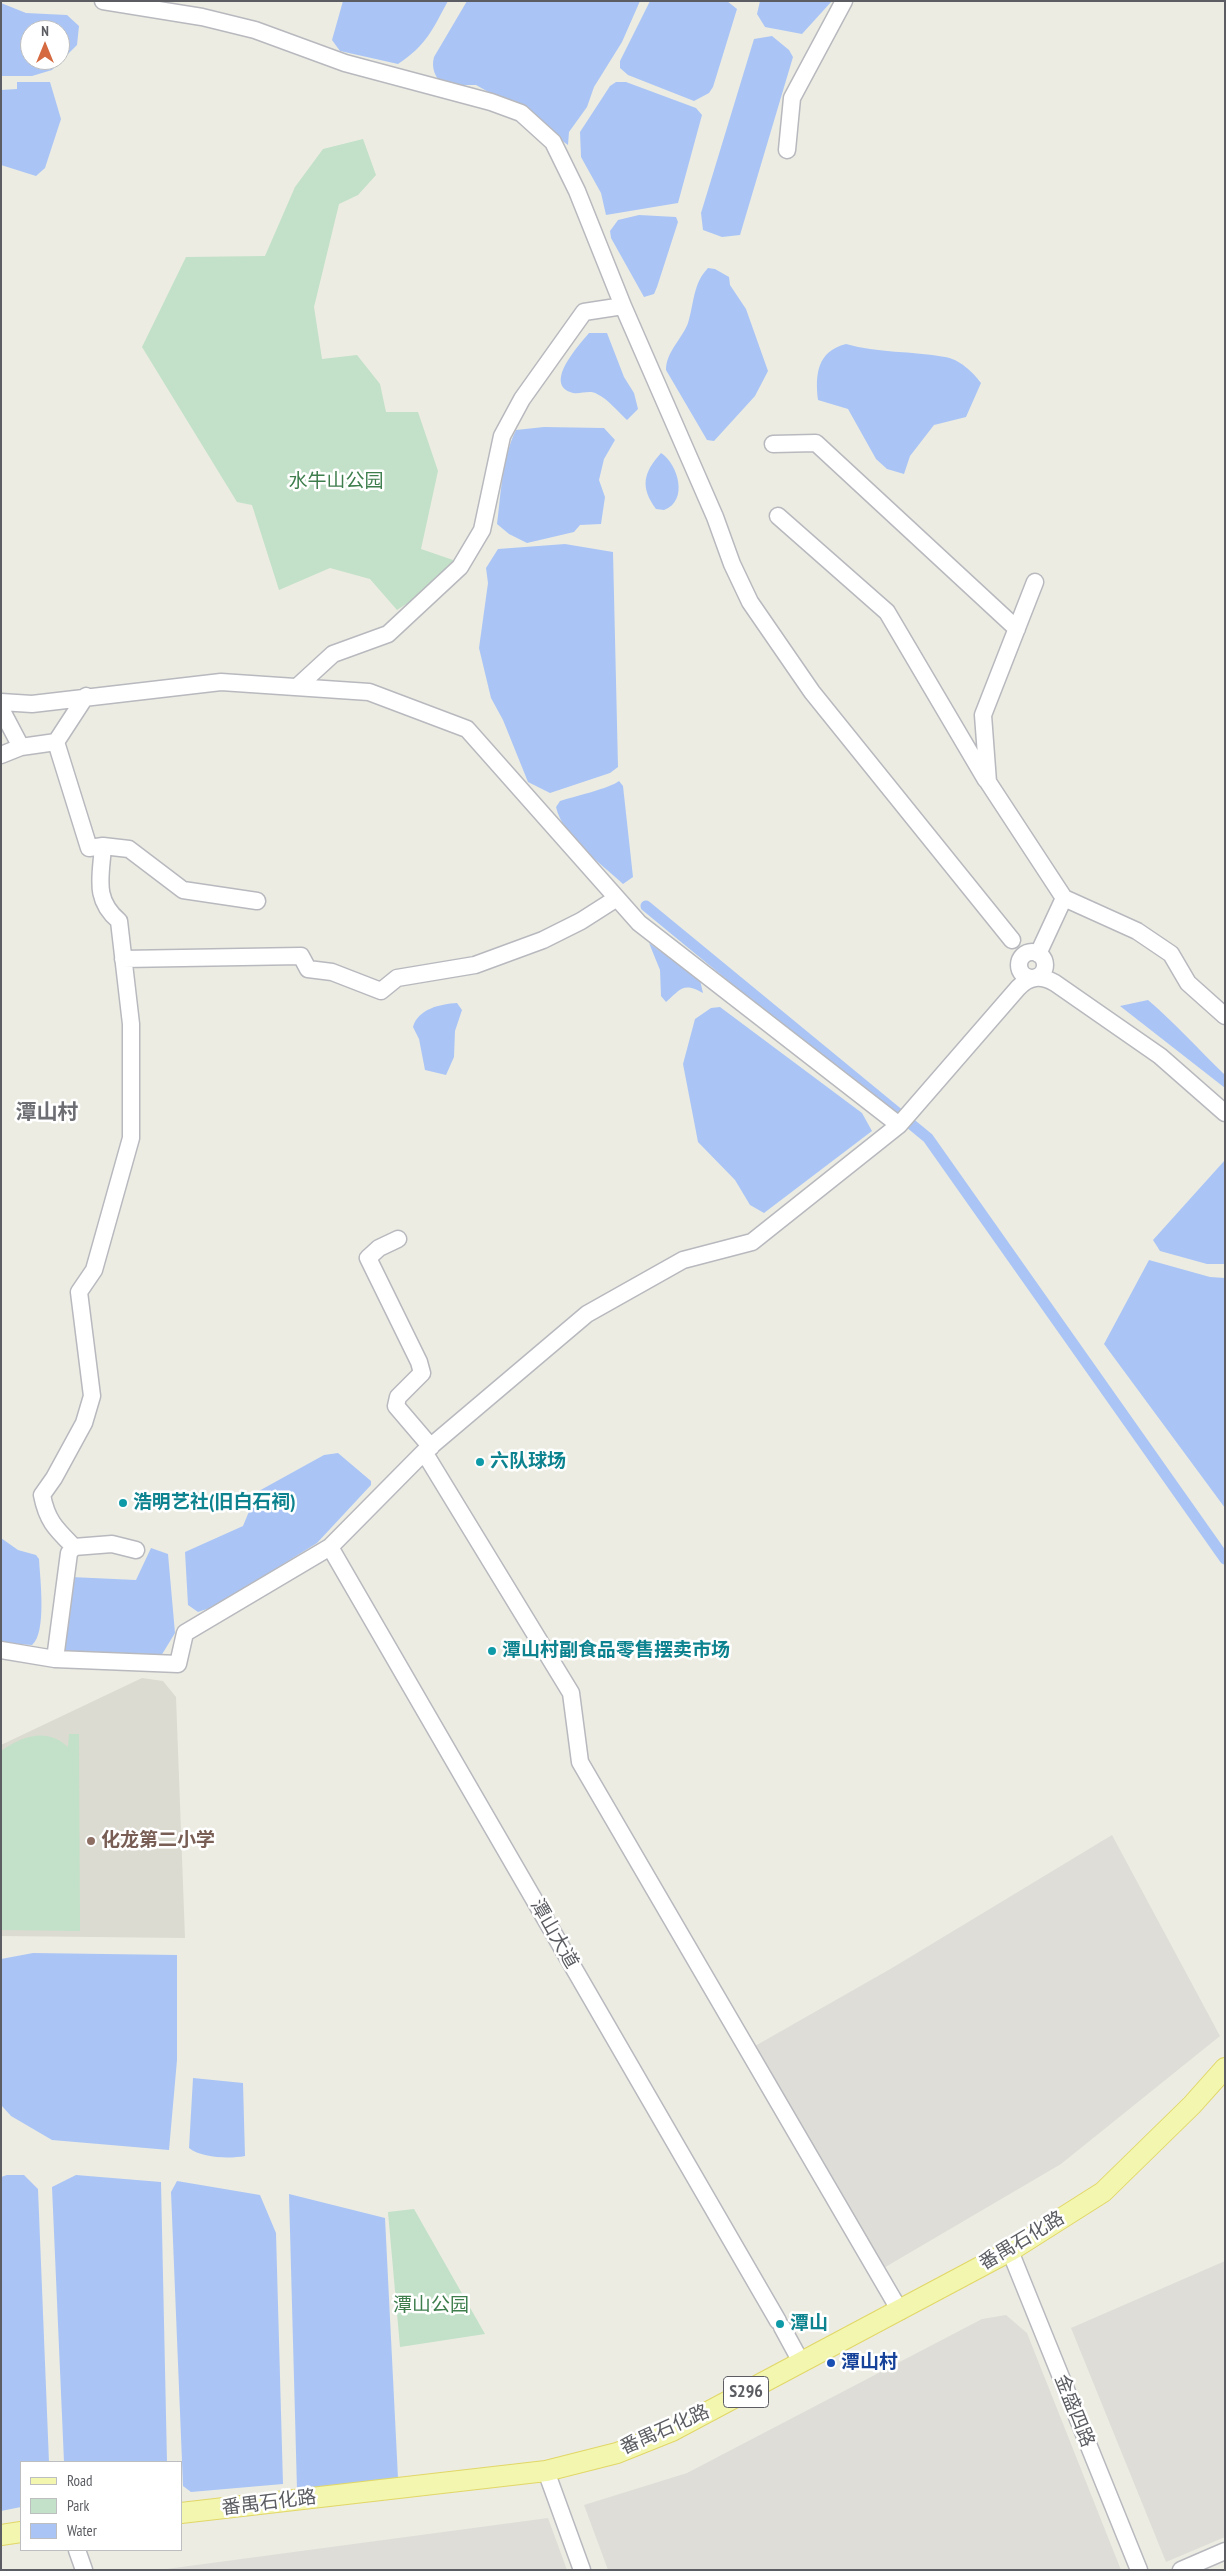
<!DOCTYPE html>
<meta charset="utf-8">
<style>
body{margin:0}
#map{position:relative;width:1226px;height:2571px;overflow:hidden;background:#ecece3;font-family:"PT Sans Narrow",sans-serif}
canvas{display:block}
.frame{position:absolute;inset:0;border:2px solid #5b5d62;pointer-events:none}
.legend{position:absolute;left:20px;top:2461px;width:162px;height:90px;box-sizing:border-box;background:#fff;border:1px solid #bdbec0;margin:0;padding:6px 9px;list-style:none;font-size:15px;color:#5b5d62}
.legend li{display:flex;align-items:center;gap:10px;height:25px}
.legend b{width:25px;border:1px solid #bdbec0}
.north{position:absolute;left:20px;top:20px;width:50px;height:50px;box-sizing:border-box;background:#fff;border:1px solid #bdbec0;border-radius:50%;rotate:0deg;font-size:14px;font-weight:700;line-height:20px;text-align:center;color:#5b5d62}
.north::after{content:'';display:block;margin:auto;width:18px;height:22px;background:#d56940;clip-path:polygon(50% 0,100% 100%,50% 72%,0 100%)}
</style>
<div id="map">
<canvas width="1226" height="2571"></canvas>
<div class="frame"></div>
<ul class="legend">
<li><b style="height:6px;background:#f3f6ae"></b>Road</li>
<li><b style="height:14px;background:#c2e1c8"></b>Park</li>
<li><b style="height:14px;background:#aac5f5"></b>Water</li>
</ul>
<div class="north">N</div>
</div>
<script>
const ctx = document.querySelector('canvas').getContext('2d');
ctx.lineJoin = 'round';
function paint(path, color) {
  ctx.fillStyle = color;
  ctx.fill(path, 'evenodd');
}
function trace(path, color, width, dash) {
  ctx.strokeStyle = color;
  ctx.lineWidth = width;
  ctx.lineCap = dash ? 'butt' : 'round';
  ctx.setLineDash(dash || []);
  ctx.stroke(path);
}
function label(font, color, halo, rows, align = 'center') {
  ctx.font = font + ' "PT Sans Narrow","Noto Sans SC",sans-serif';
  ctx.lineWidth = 5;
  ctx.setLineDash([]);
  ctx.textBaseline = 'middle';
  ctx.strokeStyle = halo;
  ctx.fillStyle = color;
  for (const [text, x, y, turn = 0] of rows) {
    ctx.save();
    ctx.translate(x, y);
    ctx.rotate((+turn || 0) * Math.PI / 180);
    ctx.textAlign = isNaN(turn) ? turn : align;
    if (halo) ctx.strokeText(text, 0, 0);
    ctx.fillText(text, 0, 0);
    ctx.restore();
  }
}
const industrial = new Path2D(`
 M1112,1835l108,201 -159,128 -179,105 -127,-223 137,-78z
 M1225,2261v276l-59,25 -95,-234z
 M1006,2315l21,18 94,237h-513l-24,-65 103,-32 295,-154z
 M548,2518l19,52h-408z`);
const education = new Path2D(`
 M142,1678l21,3 13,16 9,241 -184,-2v-191z`);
const green = new Path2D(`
 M363,139l13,36 -18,20 -19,9 -25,103 8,52 35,-4 23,29 6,28h32l20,59 -17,78 35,12 -30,30 -29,19 -27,-31 -40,-11 -51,22 -27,-85 -15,-3 -95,-155 44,-90 79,-1 30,-69 28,-38z
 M69,1734h10l1,197 -79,-1v-179c21,-15 46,-24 67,-4z
 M414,2209l71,125 -85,13 -12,-135z`);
const water = new Path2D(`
 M343,1h105c-16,29 -21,44 -50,63l-58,-13 -8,-11z
 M467,1h173l-18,41 -28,45 -7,20 -18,25 -1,13 -51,-37 -41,-23h-33c-8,-8 -12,-17 -9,-28z
 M650,1h77l10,8 -24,78 -4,6 -15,8 -66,-26 -8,-7v-7z
 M760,1h72l-30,33 -37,-7 -8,-13z
 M1,3l25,10 41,2 12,11 -2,19 -25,25 -20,6h-31zM30,30h30v30h-30z
 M772,36l17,14 4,7 -53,178 -18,2 -19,-7 -2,-17 53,-174z
 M17,82h33l11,37 -16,49 -9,8 -35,-11v-75l16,-1z
 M616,82h10l70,26 6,7 -24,88 -72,12 -5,-22 -20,-36 -1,-25 30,-46z
 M639,215l37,2 2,5 -21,65 -3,7 -10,3 -33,-59 -1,-7 8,-11z
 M708,268l7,1 14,8 1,8 16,24 22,62 -13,25 -41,45 -7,-1 -41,-70c0,-18 16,-31 22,-47 6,-19 5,-40 20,-55z
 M589,333h18l17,44 10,16 4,16 -11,11c-9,-8 -19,-21 -30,-26 -8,-5 -19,2 -27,-2 -26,-10 11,-49 19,-59z
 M846,344c32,9 65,7 99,13 14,2 28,15 36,26l-15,34 -32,8 -24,31 -6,18 -17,-5 -11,-10 -28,-50 -30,-9c-3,-25 -1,-49 28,-56z
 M544,427l60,1 11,12 -11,19 -5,21 6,17 -4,27 -21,1 -6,7 -47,11 -18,-9 -12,-10c4,-31 5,-66 19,-94z
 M661,453c17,11 28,48 3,57l-8,-1c-16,-22 -13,-36 5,-56z
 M565,544l48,8 5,215 -8,6 -60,20 -22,-11 -25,-62 -12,-22 -12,-50 9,-65 -2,-15 12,-19z
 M619,781l4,5 10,91 -10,7c-22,-21 -60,-46 -67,-77l4,-6c12,-4 51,-13 59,-20z
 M649,943l51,37 3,13c-20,-11 -22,-4 -37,9l-5,-6 -1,-26z
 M1148,1000c27,23 51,50 77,75v13l-105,-82z
 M457,1003l5,7 -7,21 -1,26 -8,18 -21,-5 -6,-31 -6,-12c5,-18 27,-23 44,-24z
 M720,1007l142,106 10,18 -108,82 -14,-8 -15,-25 -37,-38 -15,-78 12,-45 16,-11z
 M1225,1160v104h-18l-47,-13 -7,-11z
 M1149,1260l61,17 15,1v230l-121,-164z
 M338,1453l33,28v4l-54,58 -101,63 -18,6 -10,-7 -3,-53 58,-26 14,-34 67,-37z
 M1,1538l17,12 18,5 3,4c1,19 8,74 -7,86l-31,-2z
 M151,1548l17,6 7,79 -17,28 -95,-6 8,-78 65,3z
 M33,1953l144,2v105l-8,90 -117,-10 -41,-24 -10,-11v-146z
 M193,2078l50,5 2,73c-16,3 -43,2 -56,-8z
 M7,2175h17l14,14 11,273h-28v45l-20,4v-334z
 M76,2175l85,7 6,280h-103l-12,-275z
 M177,2181l83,14 16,38 7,251 -92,8 -8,-6 -12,-294z
 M289,2194l96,24 13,260 -101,12z`);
const canal = new Path2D(`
 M646,906l282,232 297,421`);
const minor = new Path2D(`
 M103,1l99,16 53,13 90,33 146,39 30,11 32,29 24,49 46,115 -39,6 -62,87 -20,37 -20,94 -22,37 -72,67 -55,20 -36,33
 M787,150l5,-52 52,-97
 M623,306l92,211 17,47 18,38 62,90 200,248
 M773,444l43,-1 201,186
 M778,516l109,96 99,168
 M1035,582l-52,133 5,67 76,116
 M1,702l31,2 189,-22 148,10 98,37 172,194 260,202
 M1,709l20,38
 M56,742l33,106 14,-2c-2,31 -10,53 16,75l12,103v114l-37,132 -15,22 13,104 -8,27 -30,55 -12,17c5,26 14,34 32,52
 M1,755l20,-8 35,-5 30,-46
 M103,846l26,3 54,41 74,11
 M1019 965a13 13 0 1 1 26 0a13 13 0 1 1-26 0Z
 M1038,954l26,-56 73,33 34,23 17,29 37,33
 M123,959l178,-3 7,13 24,3 49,19 16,-13 78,-13 68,-25 38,-19 36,-23
 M398,1239l-19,9 -11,10 51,104 3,11 -24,24 -2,9 35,41
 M424,1452l147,241 9,69 320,549
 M330,1547l448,774
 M1,1650l54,9 123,5 7,-31 145,-86 94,-95 163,-138 96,-54 69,-18 147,-117 119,-137c11,-12 23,-13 37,-5l105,73 65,57
 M55,1659l14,-106 5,-6 38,-3 24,6
 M1010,2251l129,319
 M782,2327l19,35
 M546,2471l36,99
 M77,2550l7,20
 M1181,2570l44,-19`);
const major = new Path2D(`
 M181,2513l365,-42 71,-18 55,-22 338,-180 93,-59 89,-87 33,-37
 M1,2535l20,-3`);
const markers = [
 [480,1462,5,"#0f9aa8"],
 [123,1503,5,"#0f9aa8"],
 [492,1651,5,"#0f9aa8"],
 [91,1841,5,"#8d6e63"],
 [780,2324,5,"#0f9aa8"],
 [831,2363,5,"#1a4fb4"]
];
const shields = [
 [746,2392,45]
];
const shieldNames = [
 ["S296",746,2392]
];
const parkNames = [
 ["水牛山公园",336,482],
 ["潭山公园",431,2306]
];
const cultureNames = [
 ["六队球场",490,1462],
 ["浩明艺社(旧白石祠)",133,1503],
 ["潭山村副食品零售摆卖市场",502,1651],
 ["潭山",790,2324]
];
const educationNames = [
 ["化龙第二小学",101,1841]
];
const streetNames = [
 ["潭山大道",554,1934,60],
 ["番禺石化路",1022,2241,-31],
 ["金盛四路",1074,2411,68],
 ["番禺石化路",665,2430,-24],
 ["番禺石化路",269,2503,-7]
];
const transitNames = [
 ["潭山村",841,2363]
];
const quarterNames = [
 ["潭山村",47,1113]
];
paint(industrial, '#deddd7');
paint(education, '#dcdbd1');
paint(green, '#c2e1c8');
paint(water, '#aac5f5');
trace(canal, '#aac5f5', 11);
trace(minor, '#b8b9be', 19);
trace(major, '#e1d767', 22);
trace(minor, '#fff', 16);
trace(major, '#f3f6ae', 20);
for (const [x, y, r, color] of markers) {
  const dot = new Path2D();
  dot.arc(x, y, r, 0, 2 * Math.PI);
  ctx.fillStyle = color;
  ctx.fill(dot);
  trace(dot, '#fff', 2);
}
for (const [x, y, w] of shields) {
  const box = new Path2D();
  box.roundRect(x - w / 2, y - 15.5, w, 31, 4);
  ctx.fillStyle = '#fff';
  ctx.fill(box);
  trace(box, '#5b5d62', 1);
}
label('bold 18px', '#5b5d62', null, shieldNames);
label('19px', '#3e7e4d', '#fff', parkNames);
label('bold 19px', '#0d838f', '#fff', cultureNames, 'left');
label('bold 19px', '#785e54', '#fff', educationNames, 'left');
label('19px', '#5b5d62', '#fff', streetNames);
label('bold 19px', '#164399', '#fff', transitNames, 'left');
label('bold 21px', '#6c6e74', '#fff', quarterNames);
</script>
